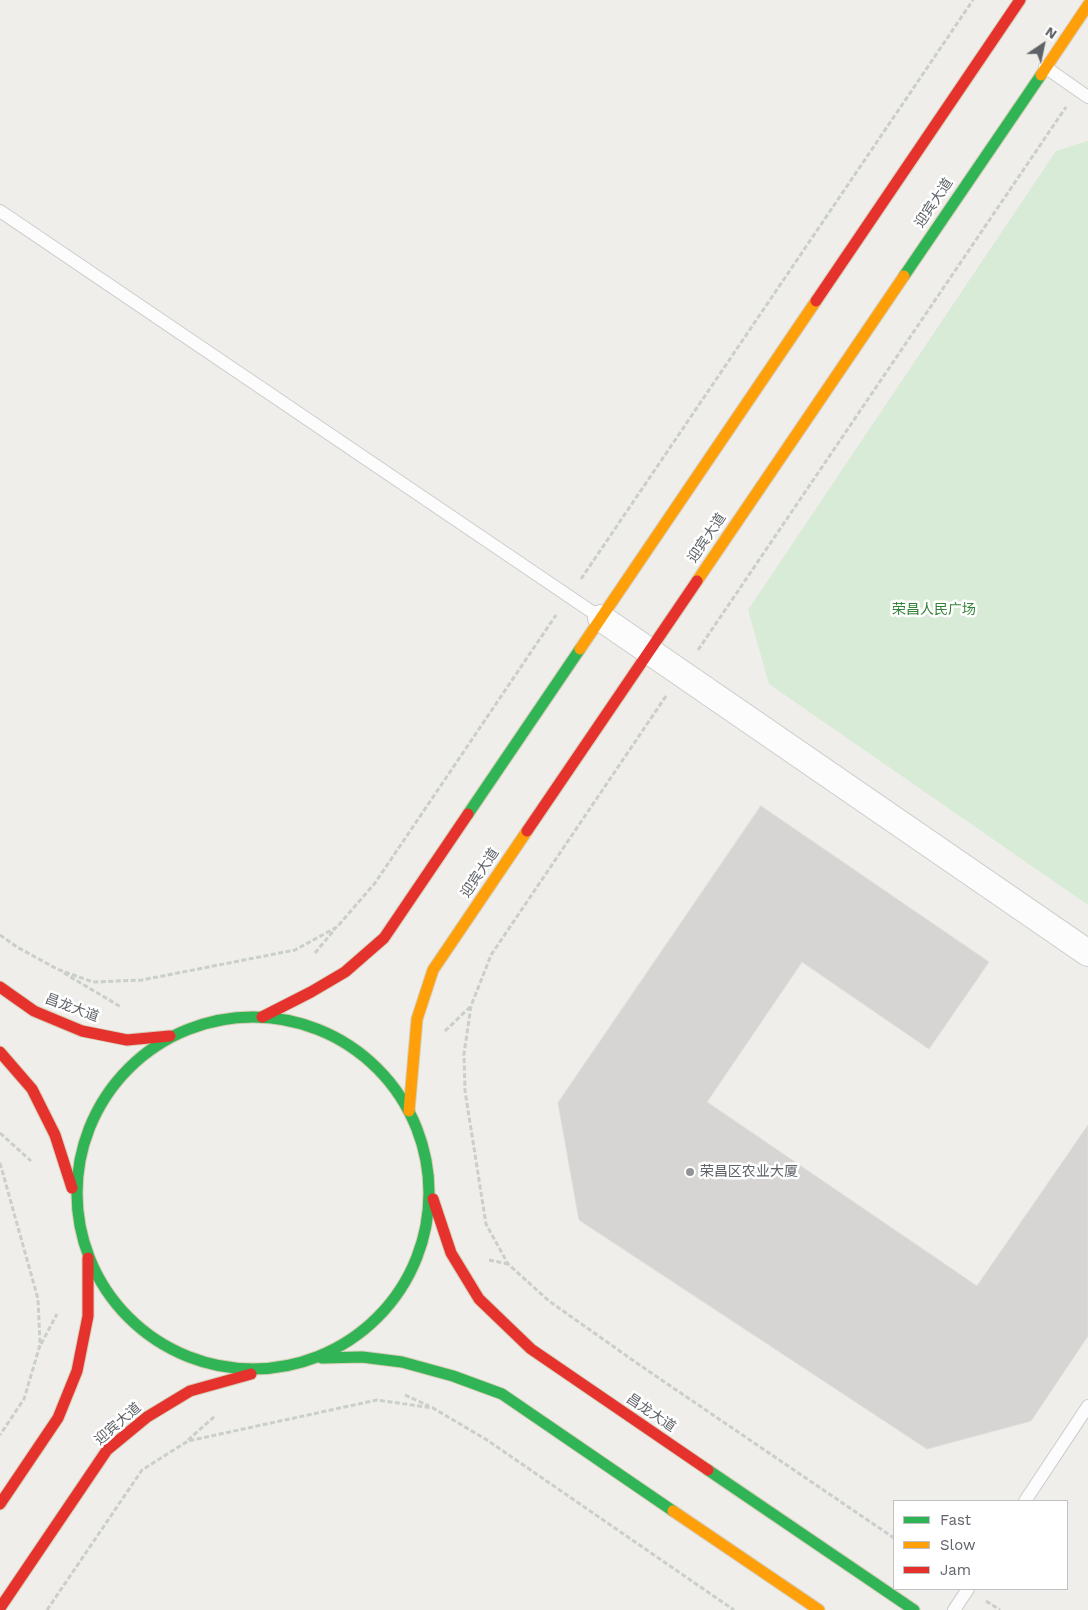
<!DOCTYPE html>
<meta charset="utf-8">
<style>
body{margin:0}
#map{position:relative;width:1088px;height:1610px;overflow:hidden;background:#efeeea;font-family:"Work Sans",sans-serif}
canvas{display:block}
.legend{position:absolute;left:893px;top:1500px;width:175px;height:90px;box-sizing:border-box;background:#fff;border:1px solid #bfc1c3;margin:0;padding:6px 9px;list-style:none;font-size:15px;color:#5f6368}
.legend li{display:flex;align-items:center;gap:10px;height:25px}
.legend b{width:25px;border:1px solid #bfc1c3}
.north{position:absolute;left:1018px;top:20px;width:50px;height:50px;-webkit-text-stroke:4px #fff;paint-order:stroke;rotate:34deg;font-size:14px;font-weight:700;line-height:20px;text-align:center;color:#5f6368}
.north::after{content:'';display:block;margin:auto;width:18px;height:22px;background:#5f6368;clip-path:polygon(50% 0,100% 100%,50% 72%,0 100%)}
</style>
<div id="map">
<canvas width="1088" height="1610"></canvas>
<ul class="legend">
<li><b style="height:6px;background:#30b455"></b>Fast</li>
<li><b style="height:6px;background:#ff9f0a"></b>Slow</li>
<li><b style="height:6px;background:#e5322d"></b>Jam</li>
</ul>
<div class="north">N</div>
</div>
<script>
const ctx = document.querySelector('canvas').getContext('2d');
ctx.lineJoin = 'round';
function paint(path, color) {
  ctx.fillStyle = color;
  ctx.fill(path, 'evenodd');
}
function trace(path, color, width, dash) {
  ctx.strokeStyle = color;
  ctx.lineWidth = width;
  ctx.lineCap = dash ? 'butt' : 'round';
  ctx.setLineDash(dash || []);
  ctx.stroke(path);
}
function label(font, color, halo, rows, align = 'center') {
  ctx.font = font + ' "Work Sans","Noto Sans SC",sans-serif';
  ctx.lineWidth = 5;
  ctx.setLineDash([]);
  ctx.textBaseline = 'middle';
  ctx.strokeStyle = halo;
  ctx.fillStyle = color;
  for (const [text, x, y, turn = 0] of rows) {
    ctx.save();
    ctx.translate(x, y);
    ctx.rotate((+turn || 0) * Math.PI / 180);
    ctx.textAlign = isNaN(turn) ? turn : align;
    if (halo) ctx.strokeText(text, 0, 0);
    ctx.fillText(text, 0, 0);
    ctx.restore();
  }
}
const green = new Path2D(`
 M1088,141v764l-319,-221 -21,-74 308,-459z`);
const building = new Path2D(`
 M761,806l228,156 -60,87 -127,-87 -95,140 270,184 111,-161v211l-57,85 -104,28 -348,-229 -21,-117z`);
const path = new Path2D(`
 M581,579l392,-579
 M698,650l368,-543
 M666,696l-175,259 -20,51 -7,48 1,37 21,133 22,40 41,37 92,65 253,172
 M0,935l17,12 40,22 36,13 49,-2 153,-30 42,-23 38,-44 181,-268
 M315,953l20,-24
 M64,973l57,34
 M445,1031l26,-25
 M0,1133l31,28
 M0,1163l38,136 2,46 -16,54 -24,36
 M489,1260l19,4
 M41,1344l16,-30
 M405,1395l24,11
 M188,1440l27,-24
 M986,1601l14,9
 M47,1610l95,-140 46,-29 189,-41 56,8 54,32 247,170`);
const lane = new Path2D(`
 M1045,67l43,30
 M0,211l601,407
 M1025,1501l63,-95
 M954,1610l14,-21`);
const street = new Path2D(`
 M601,618l487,335`);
const fast = new Path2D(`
 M904,276l137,-201
 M468,814l112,-165
 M77 1193a176 176 0 1 1 352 0a176 176 0 1 1-352 0Z
 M322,1358l40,-1 40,5 51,14 49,18 171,117
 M708,1470l206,140`);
const slow = new Path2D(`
 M1041,75l47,-70
 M697,581l207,-305
 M580,649l236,-348
 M409,1111l8,-92 16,-49 94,-139
 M673,1511l146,99`);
const jam = new Path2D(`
 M816,301l204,-301
 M527,831l170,-250
 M0,987l34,24 48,20 45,9 43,-4
 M262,1017l49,-25 34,-20 39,-34 84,-124
 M0,1052l32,37 23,46 17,53
 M433,1199l18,54 28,46 52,50 177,121
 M0,1504l58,-86 19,-47 11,-55v-58
 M0,1608l107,-158 40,-33 43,-26 61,-17`);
const markers = [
 [690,1172,5,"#919496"]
];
const streetNames = [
 ["迎宾大道",934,203,-56],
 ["迎宾大道",707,538,-56],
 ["迎宾大道",480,873,-56],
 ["昌龙大道",72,1008,20],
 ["昌龙大道",651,1413,34],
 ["迎宾大道",118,1424,-41]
];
const parkNames = [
 ["荣昌人民广场",934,610]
];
const poiNames = [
 ["荣昌区农业大厦",700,1172]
];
paint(green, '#d8ebd6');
paint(building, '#d6d5d3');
trace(building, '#deddd9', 1);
trace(lane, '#cbcccc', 14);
trace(street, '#cbcccc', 28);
trace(fast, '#d7ceb8', 13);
trace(slow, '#d7ceb8', 13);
trace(jam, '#d7ceb8', 13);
trace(path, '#cacfcc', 3, [5, 2.5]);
trace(lane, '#fdfcfc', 12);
trace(street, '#fdfcfc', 26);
trace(fast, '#30b455', 11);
trace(slow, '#ff9f0a', 11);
trace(jam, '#e5322d', 11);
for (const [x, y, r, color] of markers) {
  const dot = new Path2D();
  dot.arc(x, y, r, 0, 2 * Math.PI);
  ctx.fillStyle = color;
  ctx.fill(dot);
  trace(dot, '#fff', 2);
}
label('14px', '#5f6368', '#fff', streetNames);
label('14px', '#348238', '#fff', parkNames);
label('14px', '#5f6368', '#fff', poiNames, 'left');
</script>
